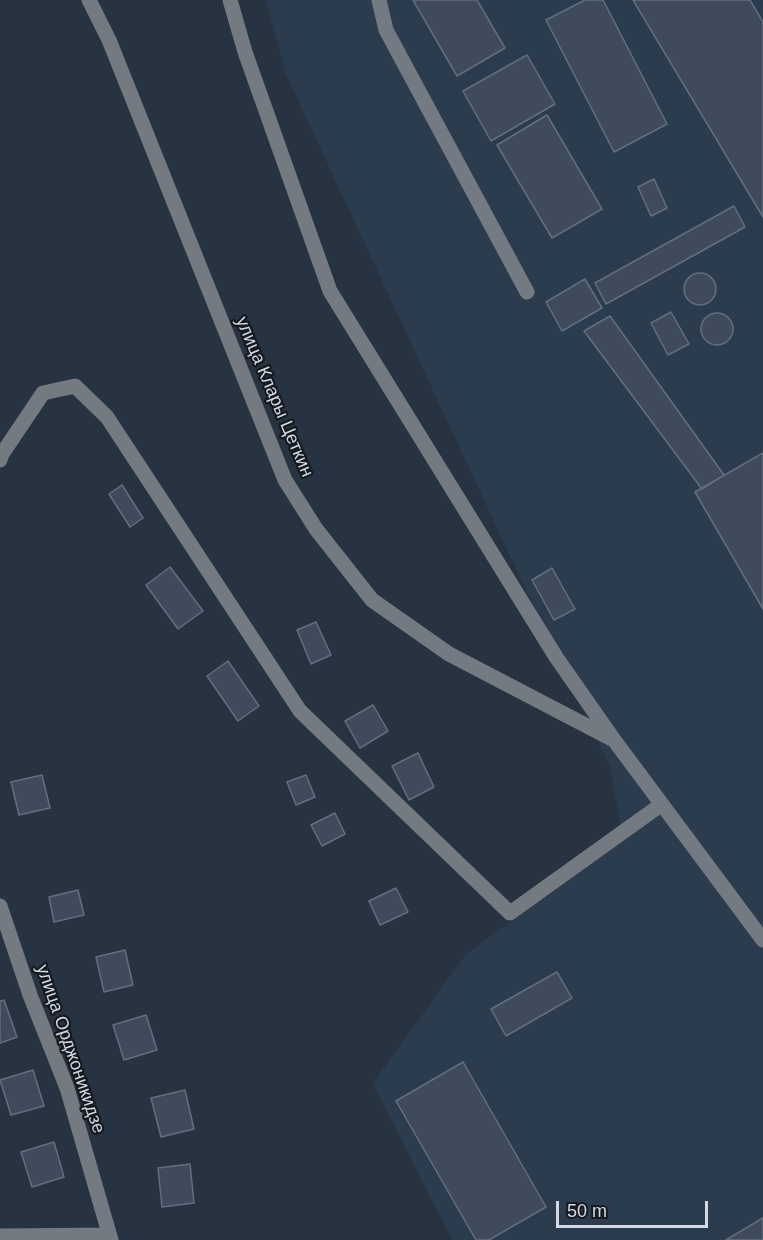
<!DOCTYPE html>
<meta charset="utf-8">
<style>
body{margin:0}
#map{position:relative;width:763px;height:1240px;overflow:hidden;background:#273341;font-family:Arial,sans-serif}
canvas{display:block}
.scale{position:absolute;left:556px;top:1201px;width:152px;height:27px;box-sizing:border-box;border:3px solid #d2d9e2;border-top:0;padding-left:8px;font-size:18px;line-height:21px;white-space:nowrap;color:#d2d9e2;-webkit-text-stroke:4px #151a21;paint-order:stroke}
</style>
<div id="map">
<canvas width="763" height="1240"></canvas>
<div class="scale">50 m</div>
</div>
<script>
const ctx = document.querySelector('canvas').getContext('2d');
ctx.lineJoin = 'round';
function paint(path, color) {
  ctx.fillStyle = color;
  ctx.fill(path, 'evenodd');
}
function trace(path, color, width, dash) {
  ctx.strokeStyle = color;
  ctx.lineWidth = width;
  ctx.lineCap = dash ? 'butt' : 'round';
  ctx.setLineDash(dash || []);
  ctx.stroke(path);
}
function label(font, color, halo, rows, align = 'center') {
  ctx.font = font + ' Arial,sans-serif';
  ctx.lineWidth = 4.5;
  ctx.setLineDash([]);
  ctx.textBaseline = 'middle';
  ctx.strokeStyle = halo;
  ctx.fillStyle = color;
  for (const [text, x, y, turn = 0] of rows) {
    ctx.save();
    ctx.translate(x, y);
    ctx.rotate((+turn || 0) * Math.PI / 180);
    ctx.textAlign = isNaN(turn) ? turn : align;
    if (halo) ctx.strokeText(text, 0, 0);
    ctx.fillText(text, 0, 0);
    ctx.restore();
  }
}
const built = new Path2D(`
 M266,0h497v1240h-311l-79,-157 93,-129 157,-113 -13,-75 -105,-221 -219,-471z`);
const building = new Path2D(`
 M413,0h64l28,48 -48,28z
 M585,0h18l64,124 -53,28 -68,-132z
 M633,0h117l13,22v195z
 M527,55l28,49 -64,37 -28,-50z
 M547,115l55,94 -50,29 -55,-93z
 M654,179l13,29 -16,8 -13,-29z
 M734,206l11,21 -139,77 -11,-21z
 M684 289a16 16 0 1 1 32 0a16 16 0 1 1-32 0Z
 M585,279l17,29 -40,23 -16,-29z
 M671,312l18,32 -21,11 -17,-32z
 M701 329a16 16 0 1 1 32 0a16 16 0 1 1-32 0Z
 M610,316l114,159 -22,14 -118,-158z
 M763,453v156l-68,-117z
 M122,485l21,33 -13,9 -21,-33z
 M170,567l33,44 -25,18 -32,-44z
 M552,568l23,41 -21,11 -22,-40z
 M316,622l15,33 -20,9 -14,-34z
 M228,661l31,45 -21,15 -31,-45z
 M373,705l15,26 -28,17 -15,-27z
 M418,753l16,34 -25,13 -17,-34z
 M42,775l8,33 -31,7 -8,-33z
 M306,775l9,22 -19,8 -9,-23z
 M335,813l10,21 -23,12 -11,-21z
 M396,888l12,24 -28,13 -11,-24z
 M78,890l6,25 -30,7 -5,-25z
 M125,950l8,35 -29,7 -8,-35z
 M557,972l15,26 -66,38 -15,-27z
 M4,1000l13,37 -17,6v-42z
 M146,1015l11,35 -33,10 -11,-35z
 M463,1062l83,145 -57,33h-13l-80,-139z
 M33,1070l11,36 -33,9 -11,-35z
 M185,1090l9,39 -33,8 -10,-39z
 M54,1142l10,35 -32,10 -11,-35z
 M190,1164l4,39 -32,4 -4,-39z
 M763,1218v22h-37z`);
const minor = new Path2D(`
 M89,0l20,40 176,440 31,49 56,71 77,54 163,85
 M230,0l15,52 85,239 226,366 58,83 149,200
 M379,0l7,30 141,262
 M0,460l2,-6 41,-61 32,-7 32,31 193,294 210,202 152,-109
 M0,906l30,89 37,93 44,152
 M0,1236l109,-1`);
const streetNames = [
 ["улица Клары Цеткин",274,397,67],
 ["улица Орджоникидзе",70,1049,71]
];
paint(built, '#2c3c4f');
paint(building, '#3f4b5a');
trace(building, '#626f7f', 1.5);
trace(minor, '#747a81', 15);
label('18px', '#d2d9e2', '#151a21', streetNames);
</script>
